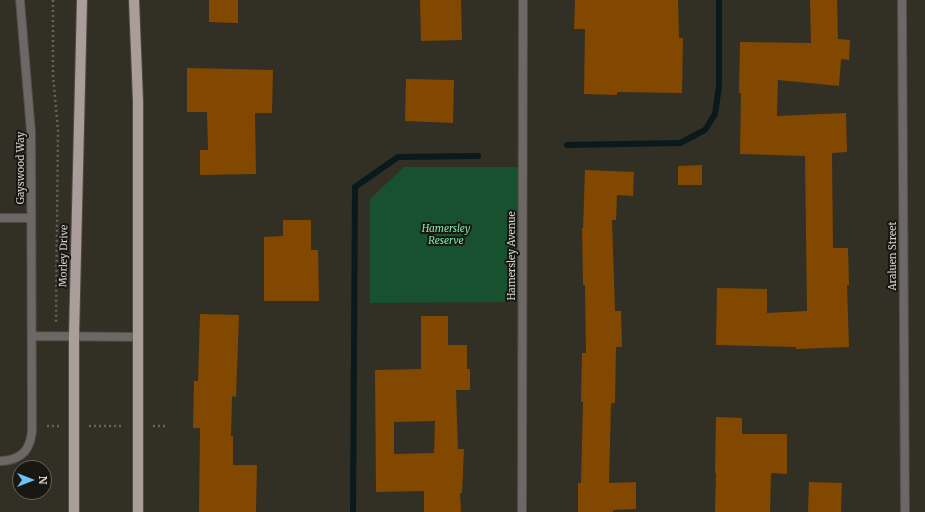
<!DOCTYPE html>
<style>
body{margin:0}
#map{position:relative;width:925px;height:512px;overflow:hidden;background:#322f24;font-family:Merriweather,serif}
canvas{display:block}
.north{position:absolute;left:12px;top:460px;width:40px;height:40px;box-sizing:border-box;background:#181712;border:1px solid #64625c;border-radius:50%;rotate:90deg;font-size:11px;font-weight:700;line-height:16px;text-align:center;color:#d5d3cc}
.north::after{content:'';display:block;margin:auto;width:14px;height:18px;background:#6fc2f4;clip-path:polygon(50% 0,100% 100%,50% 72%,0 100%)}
</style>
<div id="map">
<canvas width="925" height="512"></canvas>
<div class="north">N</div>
</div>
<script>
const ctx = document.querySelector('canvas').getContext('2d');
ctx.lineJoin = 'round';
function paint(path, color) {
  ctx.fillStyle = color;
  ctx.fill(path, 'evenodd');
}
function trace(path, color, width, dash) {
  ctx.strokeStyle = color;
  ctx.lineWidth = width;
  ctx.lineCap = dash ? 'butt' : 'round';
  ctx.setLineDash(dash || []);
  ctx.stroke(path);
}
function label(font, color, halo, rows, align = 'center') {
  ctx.font = font + ' Merriweather,serif';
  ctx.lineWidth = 4;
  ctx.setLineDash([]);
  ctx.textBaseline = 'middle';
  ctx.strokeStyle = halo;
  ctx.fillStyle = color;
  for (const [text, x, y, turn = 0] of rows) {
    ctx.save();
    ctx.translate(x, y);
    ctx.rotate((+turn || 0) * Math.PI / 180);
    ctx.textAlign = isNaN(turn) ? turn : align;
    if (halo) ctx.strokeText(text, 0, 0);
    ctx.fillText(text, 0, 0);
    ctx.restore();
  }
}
const green = new Path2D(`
 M404,167h119l-1,135 -152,1v-104z`);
const stream = new Path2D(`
 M567,145l113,-2 25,-13 10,-16 4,-28v-86
 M353,512l2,-325 43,-30 80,-1`);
const building = new Path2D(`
 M209,0h29v23l-29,-1z
 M420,0h41l1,40 -41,1z
 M575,0h103l1,38h4l-1,55 -65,-1v3l-33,-1 1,-65h-11z
 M810,0h27l1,39 12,1 -1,20 -8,-1 -2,27 -61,-6 -1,36 69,-3 1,39 -15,1 1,95h15l1,37h-2l2,62 -53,2v-2l-80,-2 1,-57 50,1v24l40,-2 -2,-155 -65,-2 1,-61h-2l1,-51 71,1z
 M187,68l86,2 -1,43h-17l1,61 -56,1v-25h8l-1,-38h-20z
 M406,79l48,1 -1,43 -48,-2z
 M702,165v20h-24v-19z
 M585,170l49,2 -1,24 -16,-1 -1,25h-4l3,91h6l1,36h-6l-1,56h-4l-2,80 27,-1v27l-23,1v2h-35v-29h3l2,-81h-2l1,-49h4l-1,-68h-2l-1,-57h1z
 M283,220h28v30h7l1,51h-55v-64l19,-1z
 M200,314l39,1 -3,82 -4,-1 -1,40h2v29h24l-1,47h-57l1,-84h-7l1,-47h4z
 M421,316h27v29h19v24h3v21h-14l2,59h6l-2,44h-2l1,19h-37v-21l-48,1 -1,-122 46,-1zM435,421l-1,32 -40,1v-32z
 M716,417l26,1v16h45v40l-16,-1 -1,39h-55l1,-39h-1z
 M809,482l33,1 -1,29h-33z`);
const path = new Path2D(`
 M53,0v75l5,55 -2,192
 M47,426h13
 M89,426h35
 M153,426h14`);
const street = new Path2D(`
 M902,0l3,512
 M0,218h31
 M32,336l107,1
 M0,461c12,0 25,-5 29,-17 2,-4 2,-8 3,-13l-1,-299 -11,-132
 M522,512l1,-512`);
const primary = new Path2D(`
 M134,0l4,101v411
 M74,512v-176l8,-336`);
const streetNames = [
 ["Gayswood Way",21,168,-90],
 ["Morley Drive",64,256,-89],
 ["Hamersley Avenue",512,256,-90],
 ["Araluen Street",893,256,-90]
];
const parkNames = [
 ["Hamersley",446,229],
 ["Reserve",446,241]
];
paint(green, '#175130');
trace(stream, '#0a191b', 6);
paint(building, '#834800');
trace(street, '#4f4d42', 10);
trace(primary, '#4f4d42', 12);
trace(path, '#666359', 2.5, [2, 3]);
trace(street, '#6d6765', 8);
trace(primary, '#ab9d9a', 10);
label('10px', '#d5d3cc', '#181712', streetNames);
label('italic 10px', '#80eba7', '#181712', parkNames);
</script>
